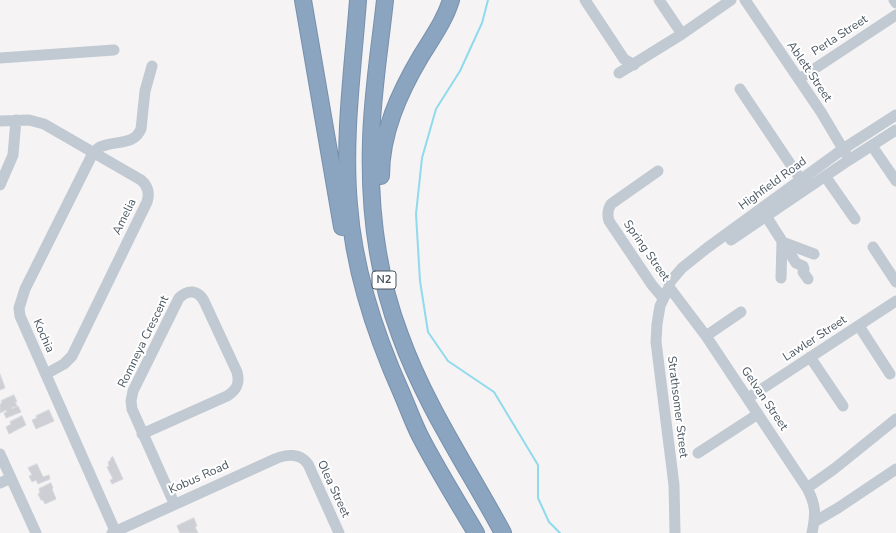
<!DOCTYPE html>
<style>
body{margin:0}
canvas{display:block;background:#f5f3f3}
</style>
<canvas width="896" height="533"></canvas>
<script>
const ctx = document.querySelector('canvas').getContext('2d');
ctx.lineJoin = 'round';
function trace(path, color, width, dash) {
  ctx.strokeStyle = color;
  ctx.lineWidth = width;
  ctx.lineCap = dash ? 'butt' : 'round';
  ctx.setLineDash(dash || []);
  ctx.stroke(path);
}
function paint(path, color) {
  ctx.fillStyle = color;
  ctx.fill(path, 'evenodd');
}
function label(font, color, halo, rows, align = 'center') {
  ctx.font = font + ' "Nunito Sans",sans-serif';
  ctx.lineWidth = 4;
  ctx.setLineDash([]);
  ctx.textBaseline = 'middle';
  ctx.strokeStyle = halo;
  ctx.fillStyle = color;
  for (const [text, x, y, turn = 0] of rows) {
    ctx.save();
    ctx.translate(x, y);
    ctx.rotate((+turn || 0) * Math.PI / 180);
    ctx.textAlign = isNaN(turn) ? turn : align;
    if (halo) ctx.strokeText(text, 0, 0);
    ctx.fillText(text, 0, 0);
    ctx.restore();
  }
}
const stream = new Path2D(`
 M488,0l-6,23 -22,48 -24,38 -14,49 -6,56 4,67 8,51 20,29 46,31 44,73v33l11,24 11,11`);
const building = new Path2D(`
 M0,374l5,14 -5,2z
 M14,395l3,7h-2l2,4 -6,2 1,1 6,-3 3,6 -15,6 -2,-5 3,-1 -1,-2 -6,3v-9l2,-1 -1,-2z
 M49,410l5,11 -18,8 -4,-9 5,-2 -1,-2z
 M22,416l4,9 -17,9 -3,-7 5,-3 -1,-2z
 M113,457l10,22 -11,5 -2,-4 3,-1 -6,-12 2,-1 -1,-4 2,-1 1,-3z
 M37,464l6,13 6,-2 1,4 -12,5 -2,-4 -4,2 -3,-6 3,-1 -4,-7z
 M51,483l2,5 -1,1 4,10 -11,5 -2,-4h-2l-3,-6 2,-1 -1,-4z
 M194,518l3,8 -2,1 3,6h-18l-3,-7z`);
const minor = new Path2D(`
 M585,0l39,59 10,6
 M659,0l23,34
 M745,0l76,112 25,42
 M894,0l2,3
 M0,58l114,-8
 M619,73l63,-39 49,-34
 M799,79l97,-64
 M740,89l61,91
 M0,121l29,-1 15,4 97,56c7,6 9,13 6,22l-75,154 -8,8 -18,10
 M872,146l24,35
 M658,171l-47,33c-3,5 -4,11 -2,17l43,64 11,13
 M825,176l30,43
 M0,185l13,-30 3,-35
 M766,216l30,47 7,3 1,3 -1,3 5,7
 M731,240l118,-80 47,-30
 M873,247l23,35
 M781,278l1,-36 32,12
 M669,287l37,49 101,152c9,17 9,26 5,45
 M859,326l31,48
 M706,336l35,-24
 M810,357l33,49
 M748,398l148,-97
 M142,434l85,-38c10,-6 13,-13 10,-24l-33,-71c-6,-11 -16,-12 -25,-3l-46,93 -2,10 1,8 42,94
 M698,453l60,-39
 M0,454l36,79
 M0,483l11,-5
 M807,488l27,-19 62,-50
 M814,522l24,-14 58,-39
 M112,533l163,-74c12,-5 25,-6 33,5l31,69
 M116,533l-96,-217 -1,-8 6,-19 68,-136c2,-2 5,-5 7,-6 15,-7 34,-1 41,-18l4,-38 7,-25
 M675,533l-1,-48 -18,-143 1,-18 3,-18 9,-19 1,-5 12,-14 25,-20 136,-99 53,-34`);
const highway = new Path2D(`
 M303,0l39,227
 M358,0c-5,68 -15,137 -9,205 5,66 26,129 53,189 6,14 11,28 18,42 17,33 37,65 56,97
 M385,0c-5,47 -13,94 -14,142 -2,65 6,132 29,193 25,70 68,133 103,198
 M381,176c0,-43 18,-83 40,-120 11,-18 24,-36 30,-56`);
const shields = [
 [384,280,24]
];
const shieldNames = [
 ["N2",384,280]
];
const streetNames = [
 ["Perla Street",840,36,-33],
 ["Ablett Street",809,72,56],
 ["Highfield Road",773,184,-36],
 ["Amelia",125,217,-64],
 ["Spring Street",646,251,55],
 ["Kochia",43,336,66],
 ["Lawler Street",815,339,-33],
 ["Romneya Crescent",144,342,-64],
 ["Gelvan Street",764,399,56],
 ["Strathsomer Street",677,407,83],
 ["Kobus Road",199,478,-24],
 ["Olea Street",333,489,65]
];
trace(stream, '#90daee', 2);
paint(building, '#cdcfd5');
trace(building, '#d7d9de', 1);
trace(highway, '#7690ad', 18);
trace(minor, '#c1cad2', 11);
trace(highway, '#8ba5c1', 16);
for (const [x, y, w] of shields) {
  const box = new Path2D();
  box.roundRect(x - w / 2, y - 9, w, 18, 3);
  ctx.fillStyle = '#fff';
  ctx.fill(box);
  trace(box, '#4a5661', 1);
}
label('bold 11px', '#4a5661', null, shieldNames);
label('12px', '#4a5661', '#fff', streetNames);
</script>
